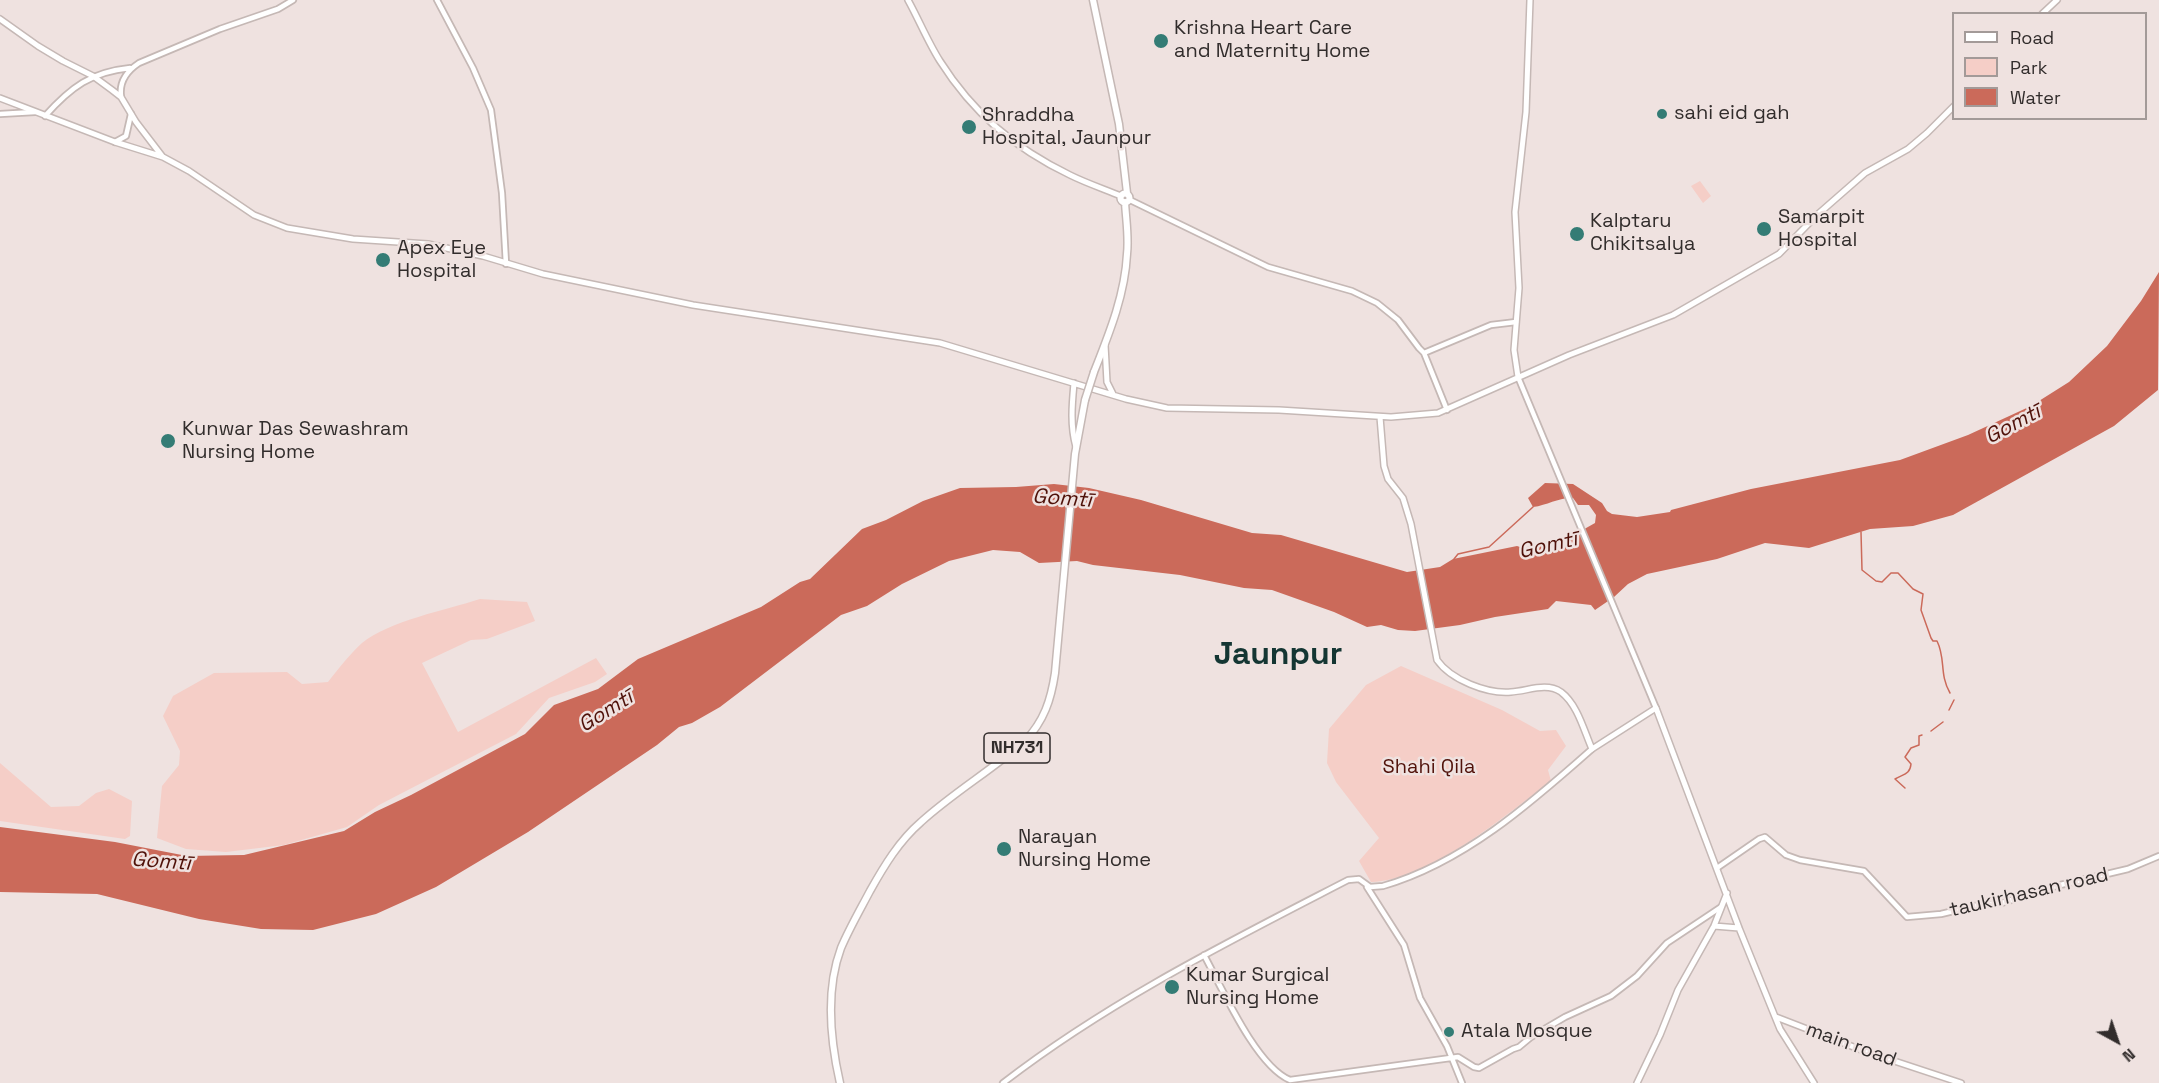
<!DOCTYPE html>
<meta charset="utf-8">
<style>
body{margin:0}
#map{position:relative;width:2159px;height:1083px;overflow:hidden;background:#efe2e0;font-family:"Space Grotesk",sans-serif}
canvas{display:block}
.legend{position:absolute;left:1952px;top:12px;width:195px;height:108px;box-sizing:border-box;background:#efe2e0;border:2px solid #a39a98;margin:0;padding:8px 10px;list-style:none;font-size:18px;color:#322d2c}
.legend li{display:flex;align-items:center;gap:12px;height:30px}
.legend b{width:30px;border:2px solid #a39a98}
.north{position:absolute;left:2087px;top:1011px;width:60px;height:60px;-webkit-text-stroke:4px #efe2e0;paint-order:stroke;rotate:140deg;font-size:16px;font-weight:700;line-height:24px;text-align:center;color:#322d2c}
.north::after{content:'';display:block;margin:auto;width:21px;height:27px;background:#322d2c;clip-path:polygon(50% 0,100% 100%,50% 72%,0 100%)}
</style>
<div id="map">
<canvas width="2159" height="1083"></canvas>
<ul class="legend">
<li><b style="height:8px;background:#fff"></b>Road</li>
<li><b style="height:16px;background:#f5cec7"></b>Park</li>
<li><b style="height:16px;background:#cb6a5a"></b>Water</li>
</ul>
<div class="north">N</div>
</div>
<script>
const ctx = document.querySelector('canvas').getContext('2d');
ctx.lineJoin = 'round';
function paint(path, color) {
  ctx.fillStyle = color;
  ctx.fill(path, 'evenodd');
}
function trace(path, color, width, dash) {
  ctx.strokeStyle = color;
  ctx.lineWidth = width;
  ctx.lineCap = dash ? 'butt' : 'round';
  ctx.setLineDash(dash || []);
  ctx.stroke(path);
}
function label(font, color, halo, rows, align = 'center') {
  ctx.font = font + ' "Space Grotesk",sans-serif';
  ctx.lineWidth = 5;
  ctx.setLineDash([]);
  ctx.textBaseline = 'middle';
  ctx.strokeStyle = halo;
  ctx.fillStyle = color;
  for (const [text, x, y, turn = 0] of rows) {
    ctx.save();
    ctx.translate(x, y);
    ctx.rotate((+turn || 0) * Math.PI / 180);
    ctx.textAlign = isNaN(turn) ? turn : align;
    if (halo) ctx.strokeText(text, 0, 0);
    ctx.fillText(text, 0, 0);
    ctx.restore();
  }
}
const green = new Path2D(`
 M1700,181l11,15 -8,7 -12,-17z
 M480,599l47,3 8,19 -48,18 -16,1 -49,23 36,69 138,-74 11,16 -12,8 -46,16 -33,36 -137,71 -32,22 -63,18 -58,7 -40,-3 -29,-11 5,-52 17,-21 1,-14 -17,-35 10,-20 41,-23 73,-1 15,12 26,-2c11,-14 21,-27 34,-39 27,-22 84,-33 118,-44z
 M1401,666l101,44 38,21 16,-1 10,16 -18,24 3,11c-45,34 -123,100 -180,101l-12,-21 20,-23 -43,-56 -9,-19 2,-34 37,-44z
 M0,763l51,44 28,-1 17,-13 13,-4 23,12 -2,35 -5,3 -125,-18z`);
const water = new Path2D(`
 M2159,272l-1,118 -44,36 -161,89 -40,11 -43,3 -61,19 -44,-5 -48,16 -70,15 -19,10 -14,13 -19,13 -4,-5 -35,-4 -8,8 -53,8 -35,8 -45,6 -17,-1 -17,-5 -14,2 -33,-15 -62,-22 -28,-2 -64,-13 -87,-10 -16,-4 -38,2 -19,-11 -27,-2 -44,11 -47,23 -35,22 -26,9 -121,92 -28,16 -13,4 -22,18 -129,87 -92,55 -60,27 -63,16 -52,-1 -62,-10 -102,-25 -97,-2v-65l115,15 72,14 57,-1 100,-24 31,-19 36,-17 114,-61 29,-29 44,-16 40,-30 123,-52 39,-25 10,-3 52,-50 24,-9 37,-19 37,-13 56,-1 38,-3 35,4 52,12 111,33 29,2 126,37 33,-5 13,-8 64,-13 6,2 49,-12 23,-13 1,-8 -7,-10h-11l-5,-7c-14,-1 -25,7 -40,9l-5,-9 17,-15 28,1 29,19 5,8 5,3 25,3 33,-5 1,-2 80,-21 149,-29 68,-25 63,-29 38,-24 38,-36 34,-45z`);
const stream = new Path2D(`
 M1861,532l1,38 14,11 6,1 9,-9h7l15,16 10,5 -2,16 10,28 2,3h4c9,18 2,33 13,52
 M1454,559l4,-5 31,-7 44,-40
 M1949,710l5,-10
 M1931,731l12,-9
 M1905,788l-10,-9c8,-5 15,-4 16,-15l-6,-7 6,-9 8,-3v-9l3,-1`);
const tertiary = new Path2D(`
 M437,0l36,68 18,42 11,83 4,71
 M121,96c-2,-15 6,-25 18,-33l81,-34 58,-20 15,-9
 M0,114l35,-2
 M45,116c26,-29 46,-44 85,-48
 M115,142l11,-6 5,-22
 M1130,200l138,67 84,24 25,12 21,17 21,28 5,5 67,-28 25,-3
 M1424,353l23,57
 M1518,377l138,331
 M1717,868l42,-29 6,-2 21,18 14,5 64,11 43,46 34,-3 38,-9 23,-2 54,-17 72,-17 31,-13
 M1367,887l37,58 16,53 27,48 15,37
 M1204,955c18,33 52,111 86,125l168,-23 16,10 5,1 34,-19 6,-2 12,-10 34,-20 46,-21 26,-20 30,-33 54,-36
 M1003,1083c106,-82 227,-142 345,-203l11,-1 11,8 13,-1c80,-23 147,-82 209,-137`);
const secondary = new Path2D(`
 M908,0c11,20 20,42 32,61 33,52 74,87 130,114 16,8 34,14 51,21
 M2042,14l15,-14
 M0,19l38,27 25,15 30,15 19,14 9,7 15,25 26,34
 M0,98l115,44 48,15 26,14 65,44 33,13 66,11 75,5 55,12 60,18 150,31 247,38 186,56 41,9 112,2 112,7 47,-4 131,-58 104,-40 106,-61 38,-39 48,-42 43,-24 19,-16 27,-27
 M1105,345l2,37 6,12
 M1518,377l-4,-27 5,-62 -4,-76 11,-100 4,-112
 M1074,383c-2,22 -4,42 2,64
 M1380,417l4,49 4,13 15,19 8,26 26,136c14,20 50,34 74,32 17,-1 35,-10 50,0 17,13 23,39 31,57l64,-41 83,220 41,101 34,54
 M1714,926l25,2
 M1776,1017l88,34 97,32
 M1637,1083l23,-48 18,-45 36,-64 13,-33`);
const trunk = new Path2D(`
 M1093,0l26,124 8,69
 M1120.5 198a4.5 4.5 0 1 1 9 0a4.5 4.5 0 1 1-9 0Z
 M1094,372c15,-38 31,-77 33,-118 2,-17 -1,-34 -2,-52
 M840,1083c-10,-44 -15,-92 1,-135 8,-19 19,-38 29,-57 14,-25 29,-50 51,-69 33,-30 71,-52 104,-81 19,-20 26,-41 30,-68l20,-219 10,-54`);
const trunkBridge = new Path2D(`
 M1085,400l9,-28`);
const markers = [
 [1161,41,8,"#347c75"],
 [1662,114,6,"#347c75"],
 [969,127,8,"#347c75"],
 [1764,229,8,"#347c75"],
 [1577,234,8,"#347c75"],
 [383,260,8,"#347c75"],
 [168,441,8,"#347c75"],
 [1004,849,8,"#347c75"],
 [1172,987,8,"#347c75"],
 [1449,1032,6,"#347c75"]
];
const shields = [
 [1017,748,66]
];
const shieldNames = [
 ["NH731",1017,748]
];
const poiNames = [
 ["Krishna Heart Care",1174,29],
 ["and Maternity Home",1174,52],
 ["sahi eid gah",1674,114],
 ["Shraddha",982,116],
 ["Hospital, Jaunpur",982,139],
 ["Samarpit",1778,218],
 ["Hospital",1778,241],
 ["Kalptaru",1590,222],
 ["Chikitsalya",1590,245],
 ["Apex Eye",397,249],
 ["Hospital",397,272],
 ["Kunwar Das Sewashram",182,430],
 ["Nursing Home",182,453],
 ["Narayan",1018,838],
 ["Nursing Home",1018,861],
 ["Kumar Surgical",1186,976],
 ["Nursing Home",1186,999],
 ["Atala Mosque",1461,1032]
];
const parkNames = [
 ["Shahi Qila",1429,768]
];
const streetNames = [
 ["taukirhasan road",2029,893,-13],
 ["main road",1851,1045,20]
];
const waterNames = [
 ["Gomtī",2013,425,-28],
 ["Gomtī",1062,499,4],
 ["Gomtī",1548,546,-13],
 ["Gomtī",606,712,-32],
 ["Gomtī",161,862,4]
];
const townNames = [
 ["Jaunpur",1278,655]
];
paint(green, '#f5cec7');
paint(water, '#cb6a5a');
trace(stream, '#cb6a5a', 1.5);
trace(tertiary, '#c5b8b5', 8);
trace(secondary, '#c5b8b5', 8);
trace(trunk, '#c5b8b5', 9);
trace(tertiary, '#fff', 4.5);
trace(secondary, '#fff', 5);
trace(trunk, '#fff', 6);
trace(trunkBridge, '#c5b8b5', 9, []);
trace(trunkBridge, '#fff', 6);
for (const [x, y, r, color] of markers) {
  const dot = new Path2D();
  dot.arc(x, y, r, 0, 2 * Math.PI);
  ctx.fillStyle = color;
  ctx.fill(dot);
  trace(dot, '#efe2e0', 2);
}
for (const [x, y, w] of shields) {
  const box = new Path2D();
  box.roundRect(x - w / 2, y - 15, w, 30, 4.5);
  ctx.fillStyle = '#efe2e0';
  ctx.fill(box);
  trace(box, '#322d2c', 1.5);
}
label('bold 18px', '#322d2c', null, shieldNames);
label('20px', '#322d2c', '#efe2e0', poiNames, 'left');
label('20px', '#51120a', '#efe2e0', parkNames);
label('20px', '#322d2c', '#efe2e0', streetNames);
label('italic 21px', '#4f1109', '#efe2e0', waterNames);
label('bold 32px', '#143633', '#efe2e0', townNames);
</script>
